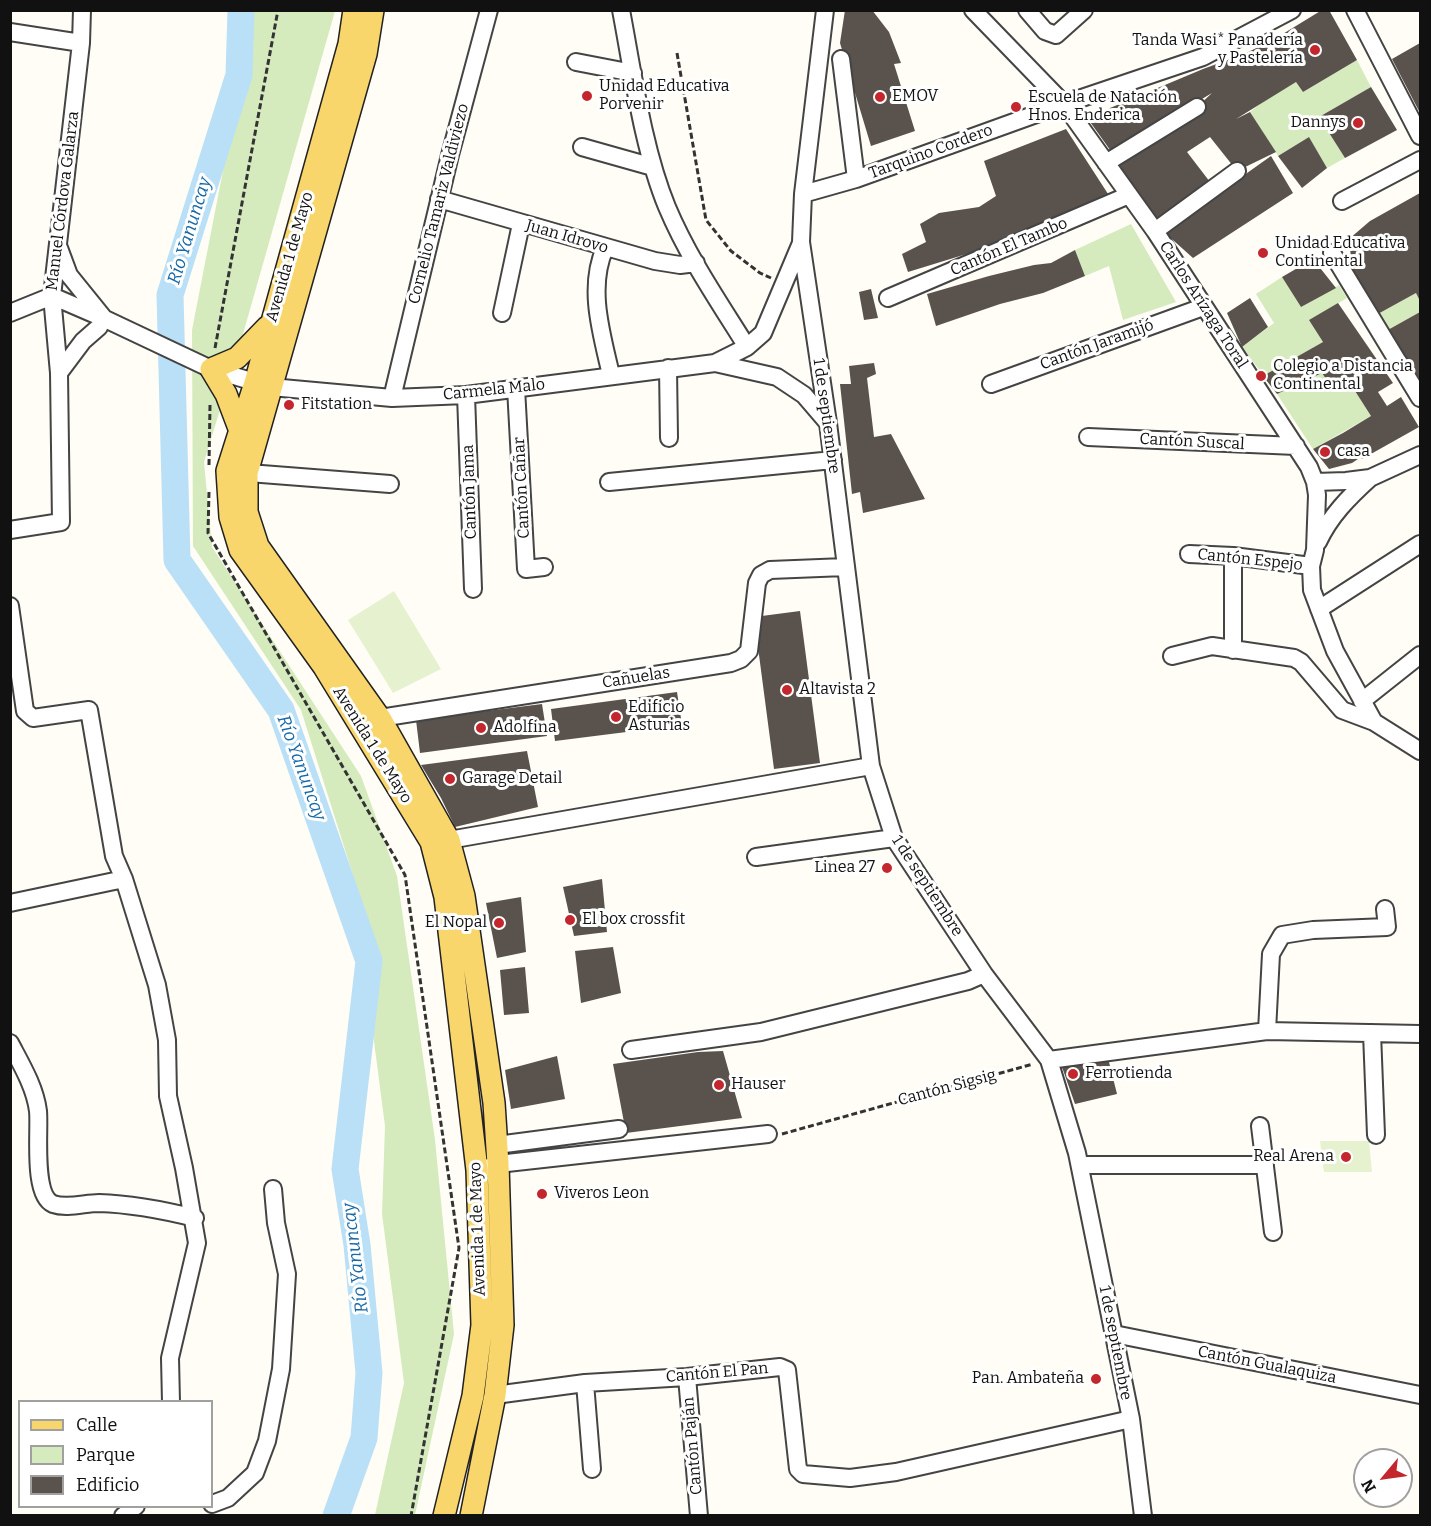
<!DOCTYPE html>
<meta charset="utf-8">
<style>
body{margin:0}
#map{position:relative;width:1431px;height:1526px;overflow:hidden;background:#fffdf5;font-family:Bitter,serif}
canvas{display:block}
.frame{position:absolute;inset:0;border:12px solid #111;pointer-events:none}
.legend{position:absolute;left:18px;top:1400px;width:195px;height:108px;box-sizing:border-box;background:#fff;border:2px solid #a0a0a0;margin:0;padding:8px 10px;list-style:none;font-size:18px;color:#111}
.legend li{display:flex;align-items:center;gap:12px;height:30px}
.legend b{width:30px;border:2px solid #a0a0a0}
.north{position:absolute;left:1353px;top:1448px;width:60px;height:60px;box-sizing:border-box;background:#fff;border:2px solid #a0a0a0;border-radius:50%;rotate:241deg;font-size:16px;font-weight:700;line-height:24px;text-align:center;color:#111}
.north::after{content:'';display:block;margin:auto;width:21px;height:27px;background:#c4262e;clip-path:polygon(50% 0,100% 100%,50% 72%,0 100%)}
</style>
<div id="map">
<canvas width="1431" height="1526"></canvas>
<div class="frame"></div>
<ul class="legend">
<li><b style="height:8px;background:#f9d66b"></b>Calle</li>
<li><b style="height:16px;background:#d5ebbd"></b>Parque</li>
<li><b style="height:16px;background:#5a524d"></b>Edificio</li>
</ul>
<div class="north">N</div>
</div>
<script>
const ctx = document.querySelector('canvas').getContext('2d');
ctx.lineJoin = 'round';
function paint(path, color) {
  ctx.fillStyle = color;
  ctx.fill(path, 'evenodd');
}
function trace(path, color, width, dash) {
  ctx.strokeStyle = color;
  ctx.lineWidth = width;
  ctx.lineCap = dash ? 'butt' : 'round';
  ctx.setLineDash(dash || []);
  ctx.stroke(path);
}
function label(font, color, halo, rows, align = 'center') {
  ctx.font = font + ' Bitter,serif';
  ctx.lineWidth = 6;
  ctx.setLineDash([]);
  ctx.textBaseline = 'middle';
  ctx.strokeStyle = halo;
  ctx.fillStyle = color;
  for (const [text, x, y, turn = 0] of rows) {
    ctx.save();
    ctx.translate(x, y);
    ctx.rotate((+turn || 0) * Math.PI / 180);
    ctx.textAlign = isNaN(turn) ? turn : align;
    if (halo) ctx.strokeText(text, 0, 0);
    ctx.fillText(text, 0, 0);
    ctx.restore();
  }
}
const green = new Path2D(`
 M254,11h81l-96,337 -35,114 8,85 149,229 36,100 38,264 19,194 -39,181h-40l29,-132 -22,-169 3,-88 -33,-254 -51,-162 -108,-164 -1,-216z
 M1357,60l14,27 -52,30 26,41 -18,10 -18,-31 -31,19 -28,-44 18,-14 28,-16 7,10z
 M1131,224l45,78 -53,18 -14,-54 -24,10 -10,-26z
 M1282,277l19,30 38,-22 8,13 -37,22 13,22 -59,34 -22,-29 32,-24 -18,-29z
 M1416,293l4,8v11l-34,19 -10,-16z
 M1322,373l10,15 16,-8 23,36 -58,33 -36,-55z`);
const pitch = new Path2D(`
 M394,591l47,78 -48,24 -45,-73z
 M1320,1141h49l3,31h-48z`);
const river = new Path2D(`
 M241,10l-2,65 -69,220 7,265 104,150 88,251 -24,208 12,76 12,128 -5,65 -28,78`);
const building = new Path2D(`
 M845,10h27l17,22 12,31 -7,1 21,67 -44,15 -31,-103z
 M1322,10h7l28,50 -54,32 -7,-10 -60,37 14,-7 26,40 -39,19 -27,-34 -23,15 23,30 -53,41 -40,-62 80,-54 15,-14 -62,37 -37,24 -25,-35 22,-11 93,-39 41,-15 29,-14z
 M1420,43v70l-28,-54z
 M1371,87l26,43 -52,28 -26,-41z
 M1066,129l44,68 -137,55 -65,20 -6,-18 24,-12 -6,-18 19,-11 40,-6 17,-11 -12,-35z
 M1309,137l18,31 -25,20 -24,-32z
 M1271,156l22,37 -100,65 -29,-26z
 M1420,193v108l-4,-8 -40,22 -23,-39 -4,-37 21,-18z
 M1075,250l10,26 -42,17 -43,11 -64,22 -9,-32 62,-18 45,-11 17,-2z
 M1313,259l23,29 -35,19 -19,-30z
 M871,289l7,29 -14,2 -5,-28z
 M1250,298l18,29 -26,20 -15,-34z
 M1338,303l55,80 -15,9 9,14 14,-9 18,30 -57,32 -1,-2 -9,6 -23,6 -16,-20 30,-16 28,-17 -23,-36 -16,8 -10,-15 -45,21 -14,-18 60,-34 -14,-22z
 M1420,312v67l-34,-48z
 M874,363l2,11 -9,4 7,59 17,-3 34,65 -62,14 -3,-21 -8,2 -12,-110h11l-2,-18z
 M800,611l20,152 -46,6 -20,-152z
 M677,692l5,33 -127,16 -4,-32z
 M542,704l5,32 -127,17 -4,-33z
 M527,751l11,56 -83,20 -14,-29 -20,-33z
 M602,879l5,53 -33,4 -11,-49z
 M521,897l5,55 -29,6 -11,-55z
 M613,947l8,46 -40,10 -6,-52z
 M525,967l4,46 -25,2 -4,-45z
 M723,1051l19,67 -116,15 -13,-69 85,-12z
 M557,1056l8,43 -54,10 -6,-39z
 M1108,1058l9,36 -42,10 -13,-37z`);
const path = new Path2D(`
 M677,53l29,167 25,31 29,22 11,5
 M215,348l63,-338
 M209,465l1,-60
 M209,492l-1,41 197,342 54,373 -48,268
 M782,1134l251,-70`);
const minor = new Path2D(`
 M621,10c12,63 22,139 46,197 21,50 52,95 80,140
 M825,10l-22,184 -2,48 27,181 43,343 23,72 90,136 65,86 28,93 54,266 12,97
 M973,10l91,94 91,127 154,236 6,15 2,13 -2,55 -4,16 1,24 23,61 39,71 46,29
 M1027,10l18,21 11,4 28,-25
 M1355,10l65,126
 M10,32l71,11
 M841,59l15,120
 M576,62l57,11
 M582,147l71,20
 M1106,163l91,-56
 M803,194l53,-15 208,-75 139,-47 89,-47
 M439,199l216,62 25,4 16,-2
 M1342,201l78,-41
 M1155,231l82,-60
 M59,248l10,27 34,42
 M605,248c-18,40 -3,87 6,127
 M1332,253l88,145
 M888,298l241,-103
 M10,313l42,-17 51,22 108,51 60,18 121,11 74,-3 249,-32 62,14 27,18 24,28
 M502,313l19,-89
 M715,363l32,-16 16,-14 38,-90
 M668,368l1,70
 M59,373l24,-32 16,-14 4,-9
 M991,384l212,-77
 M516,388l10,181 18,-2
 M466,395l7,194
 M392,398l58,-243 39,-145
 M1088,437l208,9
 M236,472l154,12
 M609,482l224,-22
 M1315,482l31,-1 24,-3 50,-23
 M10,530l51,-8 -2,-149 -7,-77 29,-253 1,-33
 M1318,542c12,-26 31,-45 52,-64
 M1189,554l44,2 78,10
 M1233,556v94
 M10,606l15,105 8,7 56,-8 25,146 10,23 33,106 10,55 1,56 16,72 13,75 -27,115 1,44
 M1319,609l101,-65
 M1172,656l40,-10 82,12 7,4 41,48 32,12
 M1362,701l58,-46
 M369,722l11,-4 351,-55 10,-4 8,-8 8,-68 4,-8 9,-5 75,-3
 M449,840l422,-74
 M756,857l138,-19
 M10,903l114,-24
 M1267,1031l4,-77 11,-19 31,-5 74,-3 -2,-18
 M1372,1033l4,102
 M10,1043c11,21 25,44 28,68 2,19 -6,84 15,93 14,5 32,-1 46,-1 33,1 64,7 96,15
 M631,1050l130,-18 207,-51 16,-7
 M1049,1060l218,-29 153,3
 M1260,1126l13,106
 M497,1145l122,-16
 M1080,1165h185
 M486,1168l12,-4 270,-30
 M1114,1334l306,61
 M687,1377l12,139
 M585,1383l7,86
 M495,1395l90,-12 102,-6 93,-10 7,3 11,99 5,5 47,4 46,-6 235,-53
 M212,1504l16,-6 27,-25 12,-32 14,-72 6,-95 -11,-51 -3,-34
 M123,1516l13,-10`);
const major = new Path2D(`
 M354,10l-5,34 -94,339 -28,88 3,46 10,33 84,117 107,175 14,55 32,273 5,155 -9,71 -29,120
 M373,10l-7,44 -119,419v39l11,34 122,172 69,122 15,56 30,207 4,61 5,161 -8,70 -24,121
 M240,431l-14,-37 -15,-25 26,-11 30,-31`);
const markers = [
 [1315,50,6,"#c4262e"],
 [587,96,6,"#c4262e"],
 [880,97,6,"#c4262e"],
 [1016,107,6,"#c4262e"],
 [1358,123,6,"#c4262e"],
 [1263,253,6,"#c4262e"],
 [1261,376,6,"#c4262e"],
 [289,405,6,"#c4262e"],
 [1325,452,6,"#c4262e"],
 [787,690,6,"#c4262e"],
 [616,717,6,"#c4262e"],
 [481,728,6,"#c4262e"],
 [450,779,6,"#c4262e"],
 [887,868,6,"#c4262e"],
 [570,920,6,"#c4262e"],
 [499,923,6,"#c4262e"],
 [1073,1074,6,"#c4262e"],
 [719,1085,6,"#c4262e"],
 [1346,1157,6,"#c4262e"],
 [542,1194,6,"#c4262e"],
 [1096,1379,6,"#c4262e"]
];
const poiNames = [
 ["Tanda Wasi* Panadería",1303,41,"right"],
 ["y Pastelería",1303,59,"right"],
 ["Unidad Educativa",599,87],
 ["Porvenir",599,105],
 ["EMOV",892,97],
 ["Escuela de Natación",1028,98],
 ["Hnos. Enderica",1028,116],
 ["Dannys",1346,123,"right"],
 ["Unidad Educativa",1275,244],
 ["Continental",1275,262],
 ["Colegio a Distancia",1273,367],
 ["Continental",1273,385],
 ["Fitstation",301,405],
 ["casa",1337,452],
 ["Altavista 2",799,690],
 ["Edificio",628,708],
 ["Asturias",628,726],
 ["Adolfina",493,728],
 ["Garage Detail",462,779],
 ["Linea 27",875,868,"right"],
 ["El box crossfit",582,920],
 ["El Nopal",487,923,"right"],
 ["Ferrotienda",1085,1074],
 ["Hauser",731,1085],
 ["Real Arena",1334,1157,"right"],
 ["Viveros Leon",554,1194],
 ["Pan. Ambateña",1084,1379,"right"]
];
const streetNames = [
 ["Tarquino Cordero",931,152,-20],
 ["Manuel Córdova Galarza",63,201,-83],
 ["Cornelio Tamariz Valdiviezo",439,204,-76],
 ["Juan Idrovo",567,237,16],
 ["Cantón El Tambo",1009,247,-23],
 ["Avenida 1 de Mayo",290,257,-74],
 ["Carlos Arízaga Toral",1203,305,57],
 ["Cantón Jaramijó",1097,345,-20],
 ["Carmela Malo",494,390,-6],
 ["1 de septiembre",826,416,82],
 ["Cantón Suscal",1192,442,3],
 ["Cantón Cañar",522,488,-93],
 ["Cantón Jama",470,492,-92],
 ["Cantón Espejo",1250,560,6],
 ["Cañuelas",636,678,-9],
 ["Avenida 1 de Mayo",372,745,58],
 ["1 de septiembre",927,886,57],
 ["Cantón Sigsig",947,1088,-15],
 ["Avenida 1 de Mayo",478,1229,-92],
 ["1 de septiembre",1115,1343,79],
 ["Cantón Gualaquiza",1267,1365,11],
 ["Cantón El Pan",717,1373,-5],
 ["Cantón Paján",693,1446,-95]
];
const waterNames = [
 ["Río Yanuncay",190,231,-73],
 ["Río Yanuncay",301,768,70],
 ["Río Yanuncay",356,1258,-97]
];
paint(green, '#d5ebbd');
paint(pitch, '#e6f2cf');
trace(river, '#b9e0f7', 27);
paint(building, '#5a524d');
trace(minor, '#444', 20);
trace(major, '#222', 24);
trace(path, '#333', 3, [6, 3]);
trace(minor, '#fff', 16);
trace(major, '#f9d66b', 21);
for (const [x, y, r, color] of markers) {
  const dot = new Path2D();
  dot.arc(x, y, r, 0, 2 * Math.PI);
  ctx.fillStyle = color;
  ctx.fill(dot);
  trace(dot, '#fff', 2);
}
label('16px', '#111', '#fff', poiNames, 'left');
label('16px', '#111', '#fff', streetNames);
label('italic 18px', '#1768a6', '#fff', waterNames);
</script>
